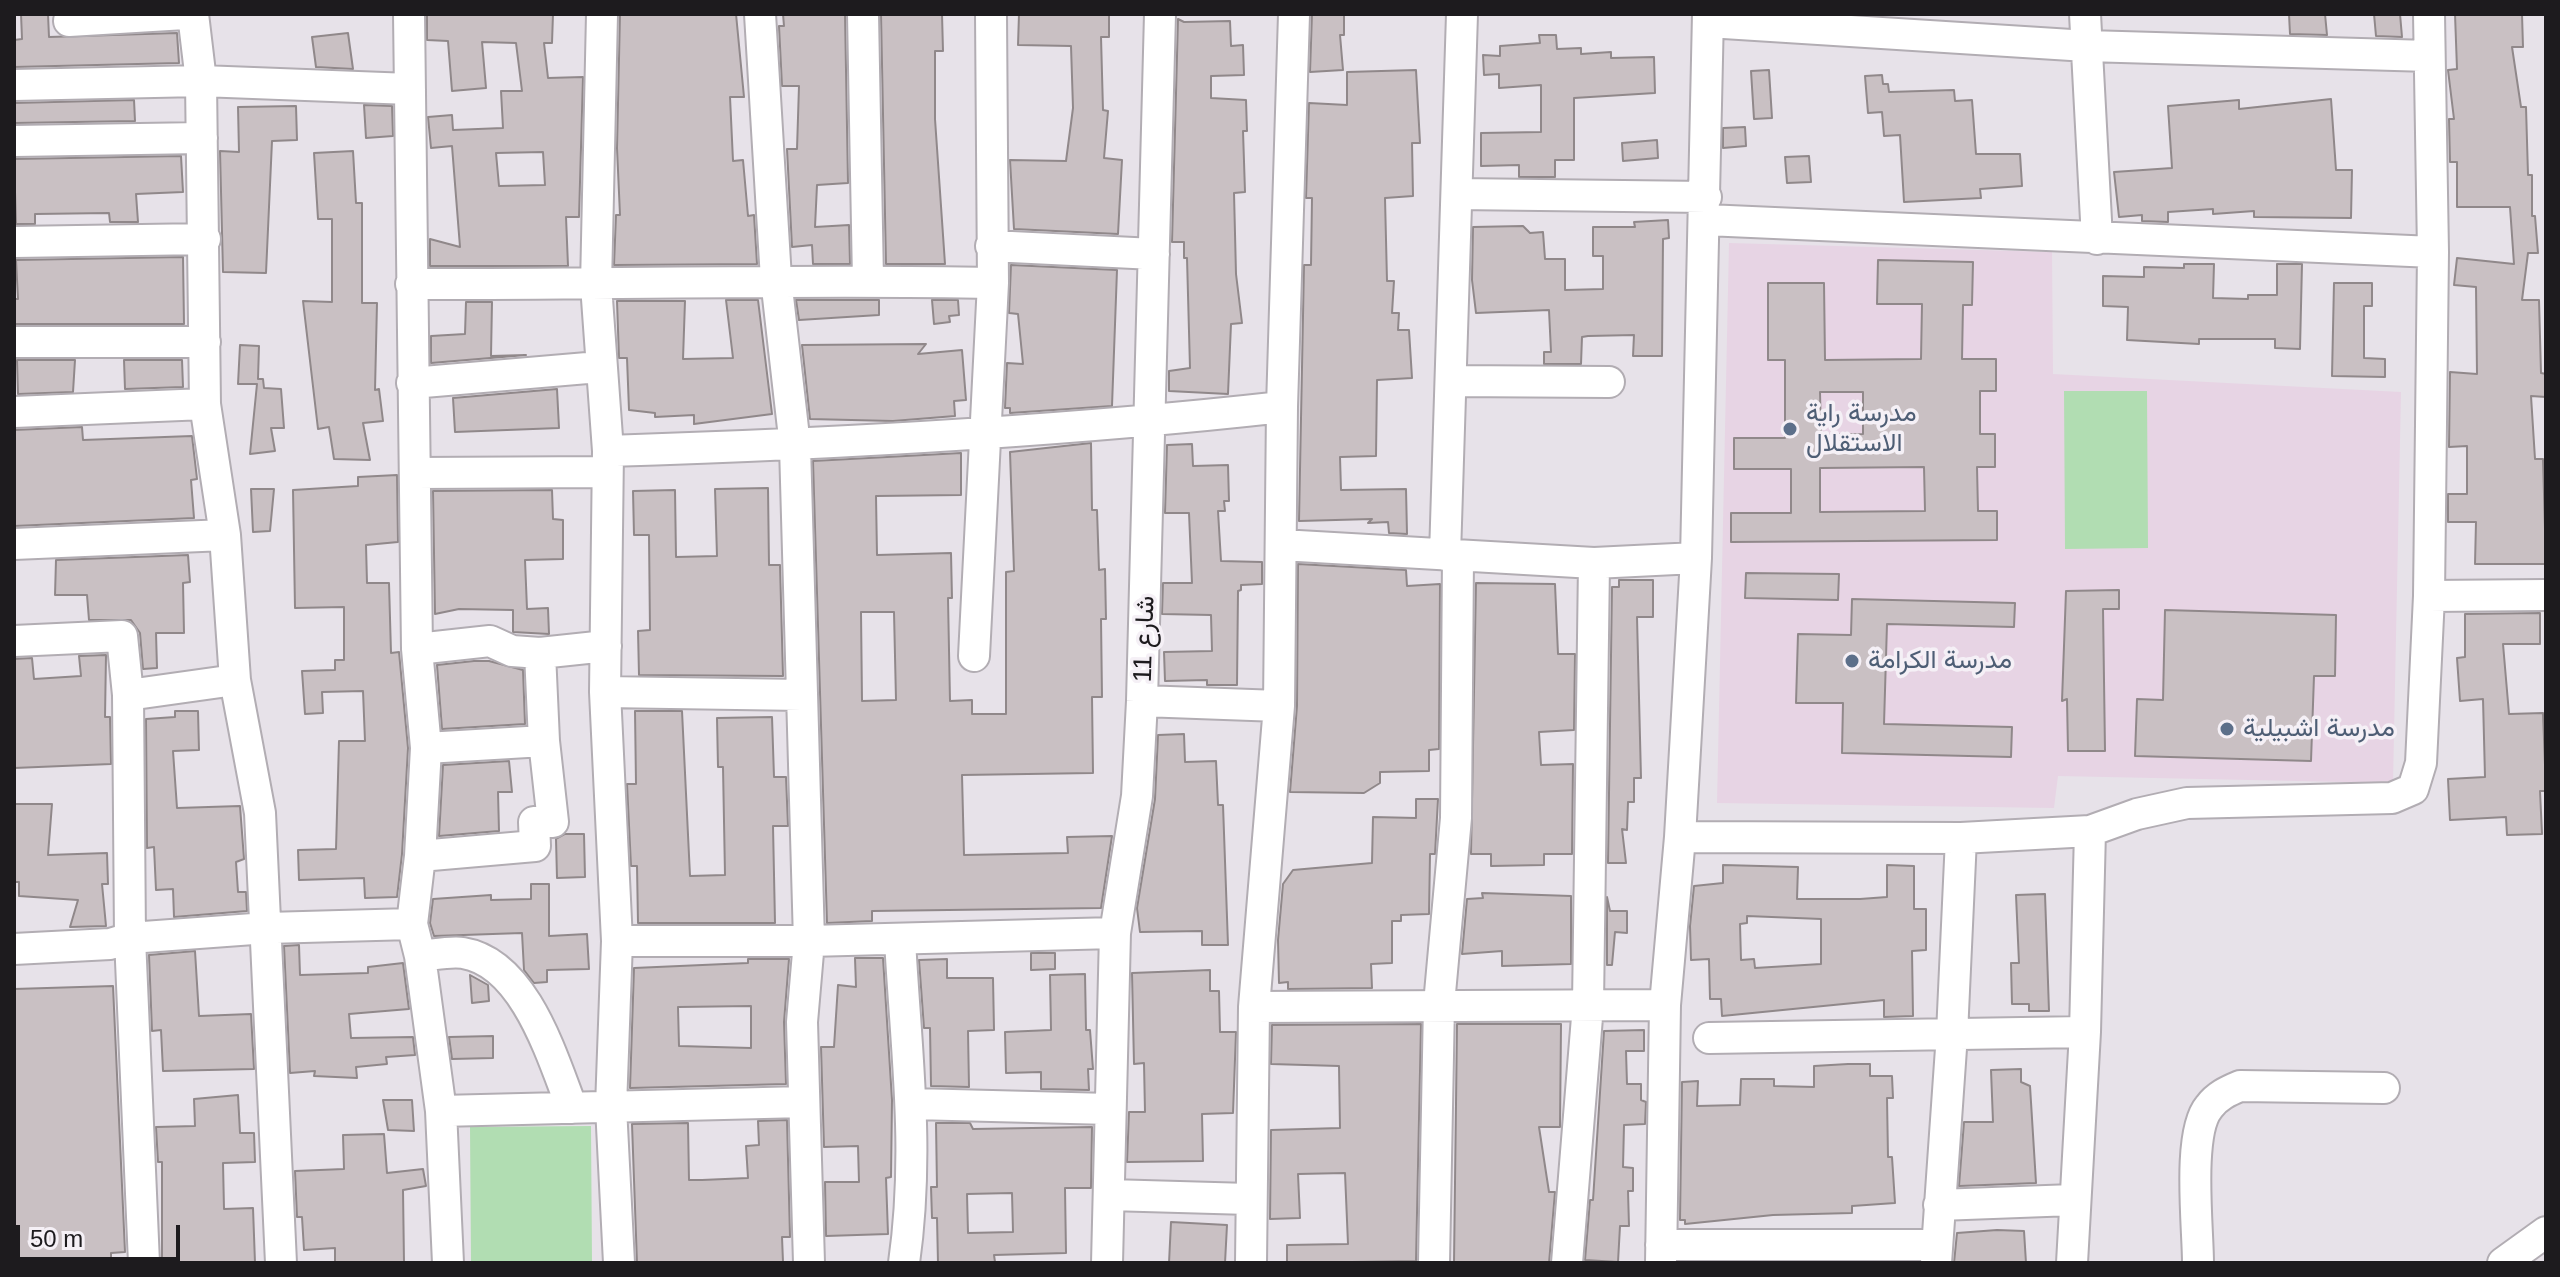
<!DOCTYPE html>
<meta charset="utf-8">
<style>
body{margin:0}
#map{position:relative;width:2560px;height:1277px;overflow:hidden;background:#e7e2e9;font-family:Helvetica,sans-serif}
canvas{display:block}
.frame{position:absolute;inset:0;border:16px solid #1d1b1e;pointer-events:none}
.scale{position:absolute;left:16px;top:1225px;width:164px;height:36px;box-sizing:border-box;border:4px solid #1d1b1e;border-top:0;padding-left:10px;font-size:24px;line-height:28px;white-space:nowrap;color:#1d1b1e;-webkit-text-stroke:6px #f5f0f6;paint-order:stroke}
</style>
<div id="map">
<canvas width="2560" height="1277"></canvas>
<div class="frame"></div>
<div class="scale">50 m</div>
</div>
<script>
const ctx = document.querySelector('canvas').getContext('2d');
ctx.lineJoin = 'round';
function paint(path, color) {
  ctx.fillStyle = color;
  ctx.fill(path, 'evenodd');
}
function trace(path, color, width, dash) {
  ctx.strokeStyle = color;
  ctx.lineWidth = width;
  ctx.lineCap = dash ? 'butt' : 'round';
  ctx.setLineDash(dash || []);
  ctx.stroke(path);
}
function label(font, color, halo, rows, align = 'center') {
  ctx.font = font + ' Helvetica,Vazirmatn,sans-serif';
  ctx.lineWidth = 7;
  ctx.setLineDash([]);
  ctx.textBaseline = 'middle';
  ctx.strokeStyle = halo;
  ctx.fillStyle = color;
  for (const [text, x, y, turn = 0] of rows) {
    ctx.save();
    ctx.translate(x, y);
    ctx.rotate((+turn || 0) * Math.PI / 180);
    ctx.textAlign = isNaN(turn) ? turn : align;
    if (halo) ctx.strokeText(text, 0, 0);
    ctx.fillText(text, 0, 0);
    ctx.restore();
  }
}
const industrial = new Path2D(`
 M1729,243l323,9 1,122 348,18 -8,391 -335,-7 -4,32 -337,-5z`);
const green = new Path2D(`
 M2064,391h83l1,157 -83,1z
 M591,1126l1,137h-121l-1,-136z`);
const building = new Path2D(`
 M21,14h27l1,23 128,-4 2,30 -165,4v-27l8,-1z
 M427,14h126l-1,29h-8l4,35 35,-1 -4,140h-13l2,49h-138v-27l30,8 -8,-101 -21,2 -3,-31 24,-2 1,15 50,-2 -2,-37h21l-6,-48 -34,-1 4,46 -34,3 -4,-50 -21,-1zM543,152l2,33 -46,1 -3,-33z
 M620,14h116l8,83h-14l3,64 10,-1 5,56 6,-1 3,49 -143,1 2,-50h4l-3,-67z
 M783,14h62l3,169 -31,2 -2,42 34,-2 1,39h-37l-1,-19 -20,2 -5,-98h10l2,-63h-17l-3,-60h5z
 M881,14h61l1,37h-8v68l10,145h-59z
 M1019,14h90v23h-8l2,73 5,1 -4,47 18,2 -4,74 -104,-5 -4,-69 56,1 7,-53 -2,-62 -53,-1z
 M1312,14h32v21h-4l3,35 -33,2z
 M2289,14h36l2,21 -37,-1z
 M2374,14h26l2,23 -26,-1z
 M2455,14h67l1,33h-11l9,60h5l2,68h4v41h3l3,37h-10l-6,47h17l2,73 5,1v23l-15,-1 4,63h8l3,105h-71l1,-42h-28v-28h19v-48l-18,1 1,-75 27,2 -1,-87 -22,-2 3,-27 57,6 -4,-57h-53v-45h-7l-1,-43h5l-6,-49 9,-1z
 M1178,19l6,3 46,-1 1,25 12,-1 1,30 -33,1v22l35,2 1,31h-4l2,61 -11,1 2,81 6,49 -11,1 -3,70 -59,-3v-20l21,-3 -3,-110h-3v-16h-12z
 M348,33l5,36 -37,-2 -4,-30z
 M1539,35h17l1,14 24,-1v6l30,-2v6l43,-1 1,36 -81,5v62h-19v17h-36v-12l-38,1v-33l60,-1v-47l-42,3v-14l-15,1 -1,-20 17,1v-10l40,-3z
 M1416,70l4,73h-8l1,53 -28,2 2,83h7l-2,32h7l-1,17h11l3,48 -35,2 -1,76 -36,1 1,33 65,-1 1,45 -18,-1 -1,-11 -20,1 4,-4 -73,2 5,-256h7l1,-67h-6l3,-95 38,2v-33z
 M1769,70l3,48 -18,1 -3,-48z
 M1882,75l1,9h5l1,8 65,-2 1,11 17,-1 4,54h44l2,32 -42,3 1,9 -77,4 -4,-67 -16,1 -2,-24 -14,1 -3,-37z
 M2331,99l5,71h16l-1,48 -97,-1v-6l-41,3v-5l-45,3v10l-26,-1v-6l-23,2 -5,-45 58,-4 -4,-62 71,-6v9z
 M134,100l1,21 -121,2v-20z
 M364,105l28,1 1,30 -27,2z
 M296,106l1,34 -25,1 -6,132 -43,-1 -3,-121 19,1 -1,-45z
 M1745,127l1,19 -23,2v-20z
 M1657,140l1,18 -35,3 -1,-18z
 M353,151l3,52h6v100h15l-2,87 4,-1 4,32 -20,2 7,37 -36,-1 -5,-32 -11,2 -15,-128 29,1v-83h-14l-4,-66z
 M181,156l2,36 -47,2 2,28h-28l-1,-9 -74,1v10h-19l-2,-65z
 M1809,156l2,26 -24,1 -2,-26z
 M1668,220l1,18 -6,1 -1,117h-29l1,-21 -46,1 -6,1 -1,27h-37v-12h7l-2,-42 -73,3 -4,-33 1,-53 50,-1 7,7 13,-1 2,27h20v31l38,-1v-33h-10v-29h42l-1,-5z
 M183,257l1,67h-170v-25h4l-2,-39z
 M1878,260l95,2 -1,43h-9l-1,54h34v32h-16v43h15v33h-18l1,44h19v29l-266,2v-29h60v-44h-57v-31h51v-78h-17v-77h56l1,77 96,-1 1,-55h-45zM1820,392h43v42l-42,1zM1924,467l1,44 -105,1v-44z
 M2184,264h30l-1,34 35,1v-4h29v-31h25l-2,85 -25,-1v-9h-76v5l-72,-4 1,-33 -25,-1v-30l41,1v-10l40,1z
 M1011,265l106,5 -5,136 -102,7v-5h-5l2,-45 16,1 -5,-50 -9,-1z
 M2334,283h38v23h-8v52l21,1v18l-53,-1z
 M726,300h32l14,114 -78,10v-9l-39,2v-4l-26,-3 -2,-52h-8l-2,-57h68l-2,58 50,-1z
 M796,300h83v15l-80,5z
 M932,300h26l1,15 -10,1 1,6 -16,2z
 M466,302h26l-1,54 35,-1 -95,8v-27l34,-2z
 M926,344l-8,10 44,-4 4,50 -12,1 1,15 -62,5 -83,-2 -8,-74z
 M240,345l19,1 -1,33h5l1,9 17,1 3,39h-13l4,23 -25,3 7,-70h-19z
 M17,360h58l-2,32 -55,2z
 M124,360h58l1,27 -58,2z
 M557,389l2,39 -104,4 -2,-34z
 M82,427l1,13 109,-4 5,43 -6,1 3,38 -180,8v-96z
 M1091,443l1,67h5l2,60 6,-1 1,50h-5l1,78h-10l1,76 -131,2 2,80 104,-2 -1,-16 45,-1 -11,72 -229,3v10l-45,2 -14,-462 148,-8v42l-85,1 1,59 74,-2 1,45h-4l2,103 22,-1v14h34v-142l8,-1 -4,-119zM861,612h33l2,88 -34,1z
 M1192,444l1,22 35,-1 1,36h-5l1,10h-7l3,50 41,1v22l-21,1v5l-3,1 -1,94h-30v-5l-42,1 -1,-29 48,-1 -1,-36 -49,-1 1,-31h29l-3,-70h-24l2,-68z
 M397,475l1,67 -32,3 1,38h22l2,70 8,-1 9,96 -6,106 -5,43 -32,1 -1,-20 -65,2 -1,-30 38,-1 3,-108h26l-2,-50 -41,1 1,21 -18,1 -3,-43 33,-1v-10h9v-53l-49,1 -2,-118 65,-4v-9z
 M768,488l1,77h11l3,111 -144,-1 -1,-44 12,-1 -1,-95h-15l-1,-44 42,-1 1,67 41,-1 -2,-67z
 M251,489h23l-4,42 -17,1z
 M552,490l1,29 10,1v39l-38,1 2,49 21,-1 1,26 -36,-2v-22l-54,-1 -24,5 -2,-123z
 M188,555l2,27 -7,1 1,50h-28l1,35 -14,1 -3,-36 -9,-13h-42l-2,-25h-32l1,-35z
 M1298,564l108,6 1,16 33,-2 -1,165 -10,1v21l-49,1v11l-16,10 -74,-1 7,-86z
 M1746,573l93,1 -1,26 -93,-2z
 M1619,580h34v37h-16l4,161h-7v24h-6l-1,28 -5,-1 4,34h-18l4,-276h7z
 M1476,583l79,1 3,70h17l-1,76 -35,2 2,33 32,-1 -1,90h-28v11l-53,1v-12h-20z
 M2119,590v19h-16l2,142h-37l-1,-52 -5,2 4,-110z
 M1852,599l163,4 -1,24 -127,-3 -3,100 128,3 -1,30 -169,-4 1,-50h-47l2,-69 53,1z
 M2165,610l171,5 -1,61h-21l-3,85 -176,-5 2,-57 26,1z
 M2540,613v31h-37l6,70 34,-1 3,78h-6l2,43 -35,1 -1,-18 -56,3 -2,-41 37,-2 -2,-78 -23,2 -3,-43 8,-1v-43z
 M106,655l-1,62h5l1,47 -97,4v-109l18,-1 2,21 47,-3 -2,-20z
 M474,661h15l34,9 2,54 -83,5 -5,-64z
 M175,711h23l1,39 -26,1 4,57 63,-2 4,53 -8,3 2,30h8l1,19 -73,6 -1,-28 -17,1 -2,-43 -7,1 -1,-129 29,-2z
 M635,711h47l8,165 35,-1 -2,-108h-5l-1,-49 55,-1 2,60h12l2,49h-15l2,97h-137l-1,-57h-6l-4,-82h9z
 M1184,734l1,28 31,-1 2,44h5l5,140h-26v-14l-62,1 -3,-24 18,-109 3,-64z
 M509,761l3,31h-14l1,39 -60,5 4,-71z
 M1416,799h22l-3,55h-5l-1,60 -28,1v6h-9v42l-21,1 1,24 -84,1v-7l-9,1 -1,-43 5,-56 10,-14 79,-7 1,-46 43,1z
 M14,804h38l-4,51 59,-2 1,31h-6l4,42 -36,1 8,-27 -59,-4v-14h-5z
 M565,834h19l1,43 -28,1 -1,-39z
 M1723,865l75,2 -1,32h63l27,-2v-32l27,1v43h12v41l-14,1 1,65 -29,1v-17l-162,16 -1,-17h-11l-1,-40 -18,1 -1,-34 4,-40 29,-3zM1747,916l74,3v45l-66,4 -1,-9 -13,1 -1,-36 7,-1z
 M531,884h18v52l38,-2 2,35 -42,1v12l-13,1 -10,-13 -2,-37 -88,3 -4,-13 3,-24 58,-4v5l40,-1z
 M1482,893l89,3v68l-69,2v-15l-40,3 5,-55 16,-1z
 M2045,894l4,117h-20v-7h-17l-1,-41h8l-3,-68z
 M1607,897l3,14h17v22l-12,-1 -3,33h-5z
 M299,945l1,30 68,-2v-6l35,-4 6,46 -60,5 2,24 62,-1 2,18 -29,2 1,7 -31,3 1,11 -43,-2 1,-5 -25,2 -6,-127z
 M195,951l4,65 52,-2 3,55 -91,2 -2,-41 -9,1 -3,-76z
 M1031,953h24v16l-24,1z
 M855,958h28l9,142 -1,77 -5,1 2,56 -62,2 -1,-54h34l-1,-36 -34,1 -3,-100h13l4,-62 18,2z
 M748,959h41l-5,63 2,62 -156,4 4,-120 114,-5zM751,1006v42l-72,-2 -1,-39z
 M947,959v19h46l1,52 -26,1 1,56 -38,-1 -1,-58h-6l-5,-68z
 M1210,970v21h9l1,41h16l-3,81 -31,1 1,47 -76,1 2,-50h16l-1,-49 -10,1 -2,-91z
 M1085,974l1,56h4l3,39h-5l1,21 -48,-1v-17l-35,1 -1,-41 46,-2 -1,-55z
 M470,975l18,10 1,16 -17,2z
 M113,986l12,266 -14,1v10h-97v-274z
 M1421,1024l-5,237 -129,2v-18l61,-1 -3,-71 -47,1 2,44 -30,1 1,-89 69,-2 -1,-62 -68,-2 1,-39z
 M1457,1024h104l-1,103h-21l10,65h6l-6,71h-95z
 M1644,1030v21h-18l1,33h14v16l5,2 -1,22 -21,1 -1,42 10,1v23h-5l1,35h-9l-2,36 -33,-2 5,-60h3l11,-169z
 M493,1036v22l-41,1 -3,-22z
 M1848,1064h22v12h22l1,22h-6l1,59h4l3,46 -43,3v7l-79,2 -88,9v-4h-5l2,-138 16,-1 -1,25 43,-1 1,-26h33v7l40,1v-21z
 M2021,1069v13l9,4 6,97 -77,3 5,-64h29l-2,-52z
 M238,1095l2,38h14l1,29 -32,1 1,46 29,-1 2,55h-93v-101h-4l-2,-35 39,-1 -1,-27z
 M383,1100h29l2,31 -26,-1z
 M787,1120l3,117h-8l1,25 -146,1 -5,-139 56,-1 1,57h13l46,-2 -2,-32 13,-1 -1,-24z
 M936,1123h34l3,6 119,-2 -1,61h-26l1,65 -72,2 1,7 -57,1 -1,-45h-5l-1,-31h6zM1012,1193l1,39 -45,1 -1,-39z
 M384,1134l3,39 36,-4 3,17 -23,4 1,73h-69v-15l-31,2 -2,-33h-5l-2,-46 49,-2 -1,-34z
 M1171,1222l56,3 -2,38h-56z
 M1997,1230l27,1 2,32h-72l3,-30z`);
const minor = new Path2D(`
 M193,14l8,67 4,323 20,131 10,145 25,133 21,450
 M409,14l8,635 9,99 -6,108 -8,68 8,32 21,155 7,152
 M602,14l-6,271 12,166 -3,241 12,249 -6,166 8,156
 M760,14l16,265 19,167 14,495 -7,81 7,241
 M863,14l5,266
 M2085,14l12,225
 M69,21l116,-7
 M1708,22l379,24 342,10
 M14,85l187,-4 209,8
 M14,141l188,-3
 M1457,194l249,3
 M1706,220l727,32
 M14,242l191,-3
 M991,246l163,8
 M411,284c194,1 388,-5 582,-1
 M14,342h191
 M1451,381l158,1
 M412,383l187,-16
 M14,412l191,-8
 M608,451c226,-7 450,-19 674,-44
 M415,473l192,-1
 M14,544l211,-9
 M1281,545l313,18 102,-5
 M1445,555l17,-541
 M2429,596l117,-1
 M14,641l108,-5 6,59
 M417,649l73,-8 22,10 28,2 66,-7
 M974,656l19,-373 -2,-269
 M605,692l197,3
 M1142,701l137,5
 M426,748l118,-7
 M1680,837l281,1 129,-7 47,-17 50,-11 205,-5 21,-9 8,-26 8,-167 4,-344 -4,-238
 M420,856l115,-10 -1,-24h19l-9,-81 -4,-88
 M900,940c6,111 20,211 4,323
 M617,941h192l306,-8
 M14,949l96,-5 20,-6 137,-10 145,-4
 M420,956c13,-1 30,-5 43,-3 62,10 89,104 109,155
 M1254,1007l411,-2
 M1709,1038l376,-6
 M913,1104l197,5
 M441,1111l363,-9
 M1109,1195l140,4
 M1939,1205l134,-5
 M1661,1245h275
 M144,1263l-14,-325 -2,-243 107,-15
 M1107,1263l8,-330 22,-137 5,-95 18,-687
 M1251,1263l3,-256 25,-301 3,-299 12,-393
 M1434,1263l5,-259 17,-186 2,-262
 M1567,1263l21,-258 6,-442
 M1661,1263l4,-258 15,-168 16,-279 12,-544
 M1936,1263l16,-229 9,-196
 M2072,1263l13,-231 5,-201
 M2198,1263c0,-36 -11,-130 11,-156 8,-11 19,-16 31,-21l144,2
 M2503,1263l43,-31`);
const markers = [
 [1790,429,8,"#5c6f8a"],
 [1852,661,8,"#5c6f8a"],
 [2227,729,8,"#5c6f8a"]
];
const serviceNames = [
 ["مدرسة راية",1806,414],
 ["الاستقلال",1806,444],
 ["مدرسة الكرامة",1868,661],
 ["مدرسة اشبيلية",2243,729]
];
const streetNames = [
 ["شارع 11",1145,639,-88]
];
paint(industrial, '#e7d4e4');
paint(green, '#b1ddb2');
paint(building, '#c9c0c3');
trace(building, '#90888a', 2);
trace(minor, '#b2adb3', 34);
trace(minor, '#fff', 30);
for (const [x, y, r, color] of markers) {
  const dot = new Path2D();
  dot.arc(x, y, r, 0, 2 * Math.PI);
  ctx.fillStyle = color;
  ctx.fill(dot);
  trace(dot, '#f5f0f6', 3);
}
label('26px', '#4e5e75', '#f5f0f6', serviceNames, 'left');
label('26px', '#1d1b1e', '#f5f0f6', streetNames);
</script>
